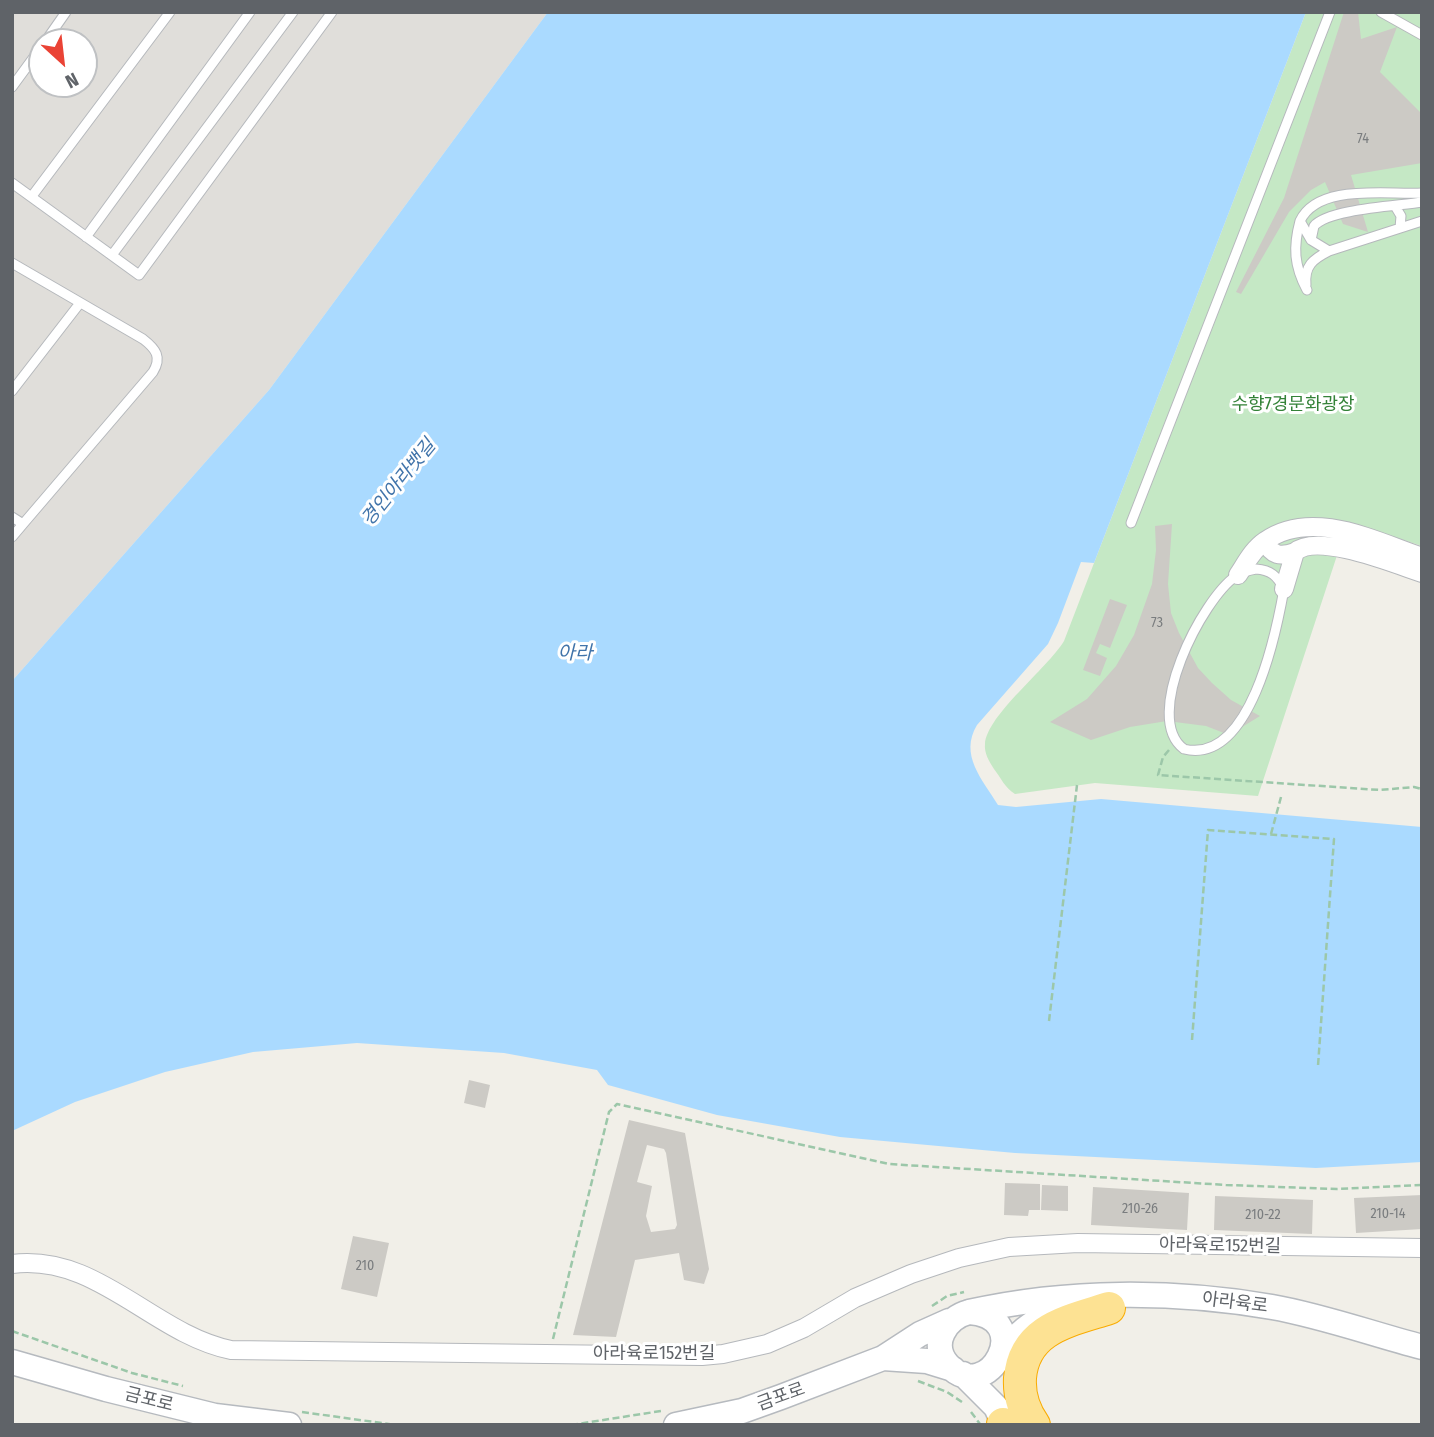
<!DOCTYPE html>
<meta charset="utf-8">
<style>
body{margin:0}
#map{position:relative;width:1434px;height:1437px;overflow:hidden;background:#f1efe8;font-family:"Fira Sans Condensed",sans-serif}
canvas{display:block}
.frame{position:absolute;inset:0;border:14px solid #5f6368;pointer-events:none}
.north{position:absolute;left:28px;top:28px;width:70px;height:70px;box-sizing:border-box;background:#fff;border:2px solid #bfc1c3;border-radius:50%;rotate:153deg;font-size:19px;font-weight:700;line-height:28px;text-align:center;color:#5f6368}
.north::after{content:'';display:block;margin:auto;width:24px;height:32px;background:#ea4335;clip-path:polygon(50% 0,100% 100%,50% 72%,0 100%)}
</style>
<div id="map">
<canvas width="1434" height="1437"></canvas>
<div class="frame"></div>
<div class="north">N</div>
</div>
<script>
const ctx = document.querySelector('canvas').getContext('2d');
ctx.lineJoin = 'round';
function paint(path, color) {
  ctx.fillStyle = color;
  ctx.fill(path, 'evenodd');
}
function trace(path, color, width, dash) {
  ctx.strokeStyle = color;
  ctx.lineWidth = width;
  ctx.lineCap = dash ? 'butt' : 'round';
  ctx.setLineDash(dash || []);
  ctx.stroke(path);
}
function label(font, color, halo, rows, align = 'center') {
  ctx.font = font + ' "Fira Sans Condensed","Noto Sans KR",sans-serif';
  ctx.lineWidth = 6;
  ctx.setLineDash([]);
  ctx.textBaseline = 'middle';
  ctx.strokeStyle = halo;
  ctx.fillStyle = color;
  for (const [text, x, y, turn = 0] of rows) {
    ctx.save();
    ctx.translate(x, y);
    ctx.rotate((+turn || 0) * Math.PI / 180);
    ctx.textAlign = isNaN(turn) ? turn : align;
    if (halo) ctx.strokeText(text, 0, 0);
    ctx.fillText(text, 0, 0);
    ctx.restore();
  }
}
const industrial = new Path2D(`
 M12,12h536l-279,378 -257,291zM42,42h42v42h-42z`);
const green = new Path2D(`
 M1306,12h116v534l-74,-24 -90,274 -163,-13 -80,11c-10,-6 -14,-16 -21,-25 -5,-8 -10,-16 -9,-25 2,-29 62,-75 79,-103z`);
const water = new Path2D(`
 M548,12h758l-212,551 -13,-1 -23,61 -10,21 -71,81c-18,30 5,54 21,80l18,2 85,-8 321,28v335l-106,6 -301,-15 -175,-16 -123,-22 -109,-30 -11,-15 -93,-17 -147,-10 -104,9 -88,20 -90,30 -63,29v-450l257,-291z`);
const building = new Path2D(`
 M1344,12h14l3,27 36,-12 -17,45 42,42v49l-71,12 17,57 -25,-8 -18,-42 -14,8 -22,22 -48,82 -5,-2 48,-94z
 M1172,524l-4,60 3,29 8,20 19,35 14,15 19,17 29,16 -31,19 -23,-9 -39,-5 -37,6 -39,13 -41,-18 37,-23 29,-33 18,-31 18,-51 4,-34 -1,-24z
 M1110,599l17,6 -17,43 -10,-4 -4,9 11,5 -7,18 -17,-6z
 M469,1080l21,5 -5,23 -21,-5z
 M629,1120l56,13 24,136 -5,15 -20,-4 -5,-27 -44,7 -19,77 -43,-2zM647,1145l17,4 2,4 11,72 -2,4 -24,3 -5,-16 6,-30 -15,-4z
 M1005,1183l35,1v26h-11l-1,6 -24,-1z
 M1042,1185l26,1v25l-27,-1z
 M1093,1187l96,6 -2,37 -96,-5z
 M1422,1195v34l-66,4 -2,-35z
 M1215,1196l98,4 -1,34 -98,-4z
 M353,1236l36,7 -12,54 -36,-8z`);
const path = new Path2D(`
 M1169,750l-6,7 -5,18 222,15 34,-3 8,2
 M1271,834l10,-37
 M1049,1021l28,-236
 M1192,1040l16,-210 126,9 -16,227
 M932,1306l15,-10 17,-4
 M12,1331l120,42 51,13
 M553,1339l56,-227 8,-8 272,60 337,21 111,4 85,-4
 M918,1381l29,11 15,10
 M302,1412l94,13
 M971,1412l9,12
 M571,1425l90,-14`);
const lane = new Path2D(`
 M1381,12l41,23
 M45,42l21,-30
 M12,87l30,-41
 M12,183l127,92 193,-263
 M1422,193c-36,2 -104,-10 -122,28l11,19 18,11 93,-30
 M32,196l138,-184
 M1395,206l6,10 -1,12
 M1300,221c-7,26 -6,45 7,69
 M86,237l164,-225
 M1311,240l3,-14c14,-17 84,-20 108,-24
 M112,255l181,-243
 M12,263l131,76c13,10 19,18 10,33l-130,152
 M1306,285c-2,-19 7,-26 23,-34
 M12,391l68,-88
 M12,517l11,7 -11,13
 M1131,523l199,-511
 M1256,569c15,1 21,7 28,20 -8,45 -34,176 -100,160 -43,-31 18,-150 52,-173 6,-4 14,-6 20,-7z`);
const street = new Path2D(`
 M1265,541c7,15 15,16 30,11
 M1238,575c8,-12 15,-26 27,-34 47,-33 110,0 157,16
 M1284,589l11,-37c22,-20 100,12 127,21
 M12,1264c85,-11 141,70 219,86l471,6 21,-2 44,-10 37,-16 51,-30 56,-24 48,-16 50,-11 69,-4 344,5`);
const secondary = new Path2D(`
 M969,1312c69,5 19,96 -21,53 -19,-21 -2,-47 21,-53 98,-22 204,-22 303,-5 51,9 100,27 150,40
 M1003,1352c18,-23 35,-36 64,-41
 M883,1358l44,3 26,8
 M12,1362l94,27 109,27 74,9
 M963,1374l33,33 8,18
 M676,1425l66,-14 39,-14 102,-39 37,-24 29,-13`);
const highway = new Path2D(`
 M1003,1424l1,1
 M1034,1425c-10,-14 -15,-30 -14,-47 4,-50 49,-57 89,-70`);
const numberNames = [
 ["74",1363,139],
 ["73",1157,623],
 ["210-26",1140,1209],
 ["210-14",1388,1214],
 ["210-22",1263,1215],
 ["210",365,1266]
];
const parkNames = [
 ["수향7경문화광장",1293,405]
];
const streetNames = [
 ["아라육로152번길",1220,1246,1],
 ["아라육로",1235,1303,7],
 ["아라육로152번길",654,1354],
 ["금포로",781,1397,-20],
 ["금포로",149,1400,14]
];
const waterNames = [
 ["경인아라뱃길",399,483,-51],
 ["아라",575,654]
];
paint(industrial, '#e0deda');
paint(green, '#c5e8c5');
paint(water, '#aadaff');
paint(building, '#cccac5');
trace(lane, '#b5b8bc', 11);
trace(street, '#b5b8bc', 20);
trace(secondary, '#b6babf', 27);
trace(highway, '#f9ab00', 34);
trace(path, '#9cc7a9', 2.5, [7, 3.5]);
trace(lane, '#fff', 9);
trace(street, '#fff', 18);
trace(secondary, '#fff', 24);
trace(highway, '#fde293', 32);
label('14px', '#7a7d7f', null, numberNames);
label('18px', '#348238', '#fff', parkNames);
label('18px', '#5f6368', '#fff', streetNames);
label('italic 19px', '#4174aa', '#fff', waterNames);
</script>
